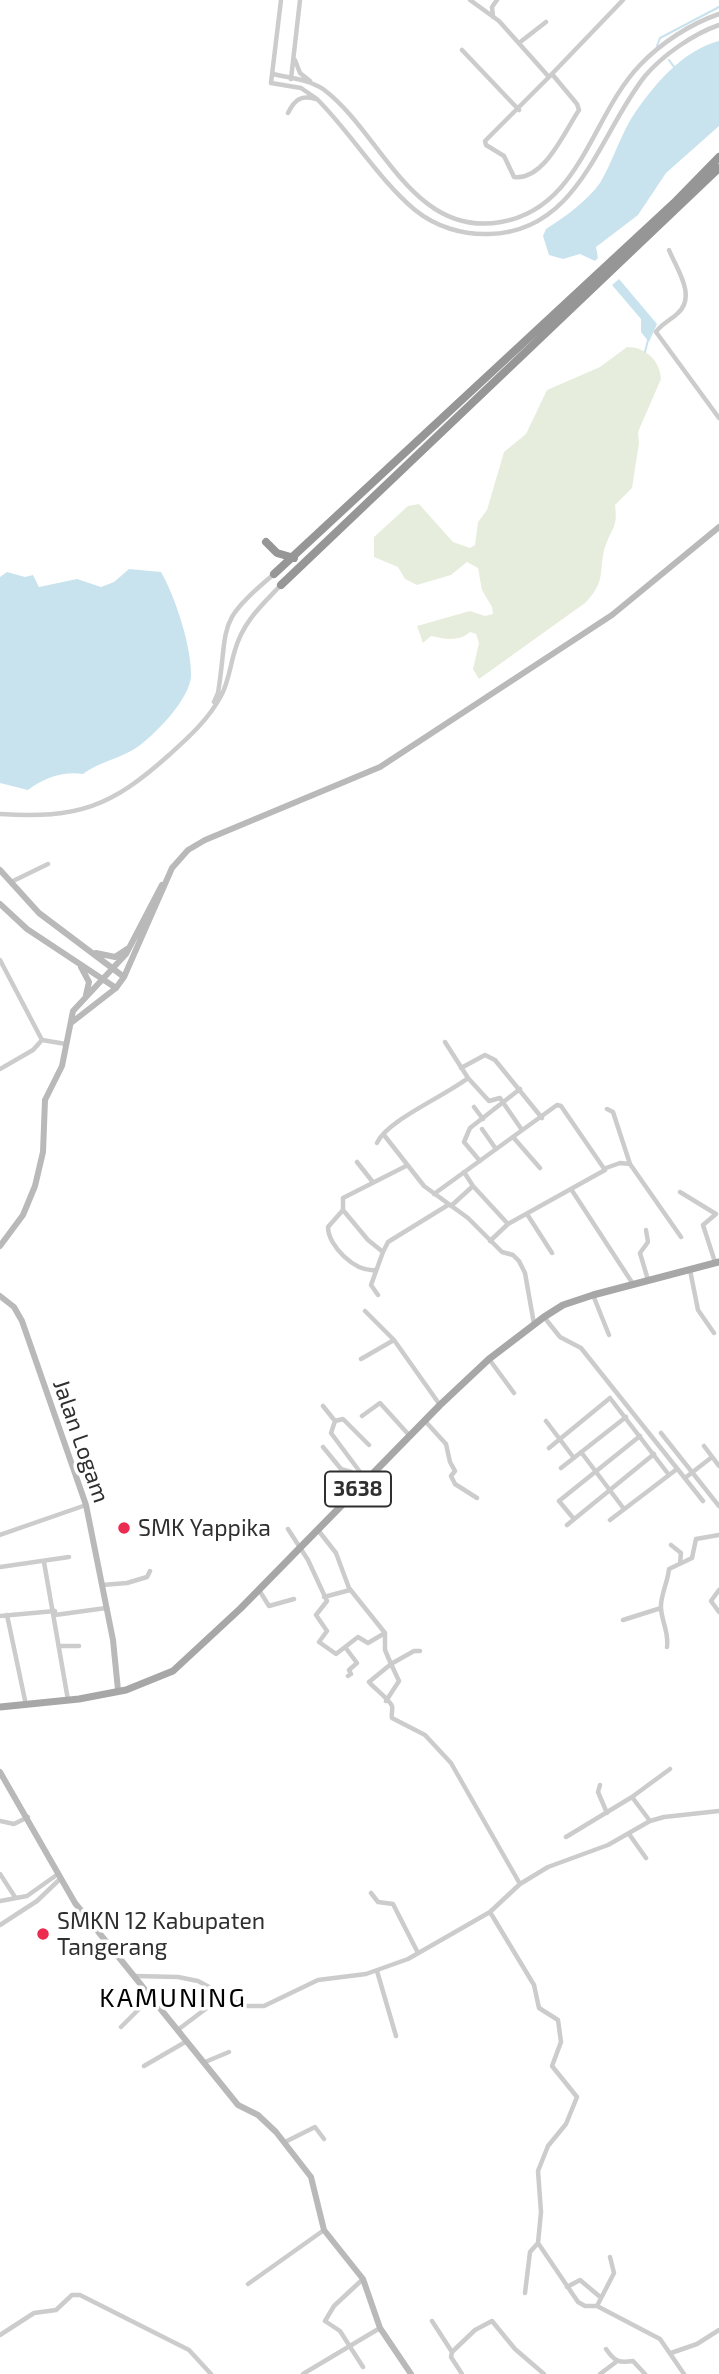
<!DOCTYPE html>
<style>
body{margin:0}
canvas{display:block;background:#fff}
</style>
<canvas width="719" height="2374"></canvas>
<script>
const ctx = document.querySelector('canvas').getContext('2d');
ctx.lineJoin = 'round';
function paint(path, color) {
  ctx.fillStyle = color;
  ctx.fill(path, 'evenodd');
}
function trace(path, color, width, dash) {
  ctx.strokeStyle = color;
  ctx.lineWidth = width;
  ctx.lineCap = dash ? 'butt' : 'round';
  ctx.setLineDash(dash || []);
  ctx.stroke(path);
}
function label(font, color, halo, rows, align = 'center') {
  ctx.font = font + ' "Exo 2",sans-serif';
  ctx.lineWidth = 7;
  ctx.setLineDash([]);
  ctx.textBaseline = 'middle';
  ctx.strokeStyle = halo;
  ctx.fillStyle = color;
  for (const [text, x, y, turn = 0] of rows) {
    ctx.save();
    ctx.translate(x, y);
    ctx.rotate((+turn || 0) * Math.PI / 180);
    ctx.textAlign = isNaN(turn) ? turn : align;
    if (halo) ctx.strokeText(text, 0, 0);
    ctx.fillText(text, 0, 0);
    ctx.restore();
  }
}
const green = new Path2D(`
 M627,347c18,0 33,13 34,32l-23,53 1,11 -7,45 -17,17c3,23 -3,22 -10,42 -7,24 2,34 -20,56l-106,76 -6,-10 6,-26 -3,-9 -6,-2c-11,10 -25,7 -39,4l-8,7 -6,-17 53,-15 15,5 8,-2 -1,-7 -10,-17 -4,-22 -11,-6 -16,13 -34,10 -12,-6 -7,-12 -24,-10v-20l34,-31 11,-2 34,38 17,6 5,-3 3,-23 9,-12 17,-58 22,-18 21,-44 53,-23z`);
const water = new Path2D(`
 M719,41v85l-53,47 -28,42 -42,32 2,11 -3,3 -15,-7 -17,5 -14,-4 -6,-19 3,-7c19,-12 41,-28 54,-46 12,-20 19,-44 31,-64 20,-31 51,-69 88,-78z
 M619,279l38,45 -8,18 -8,-10v-13l-29,-34z
 M129,569l32,3c14,24 31,76 30,104 -1,23 -37,60 -55,72 -17,11 -38,14 -53,26 -20,-3 -39,4 -55,16l-28,-7v-206l7,-5 18,5 8,-2 6,12 38,-8 24,8 13,-5z`);
const stream = new Path2D(`
 M657,46l3,-8 59,-31
 M669,60l5,7
 M645,352l3,-12`);
const street = new Path2D(`
 M281,0l-10,83 30,5 16,11c34,34 62,81 98,111 21,17 48,25 74,24 90,-2 110,-100 156,-158 18,-21 48,-42 74,-51
 M470,0l29,21 50,56 74,-77
 M493,17l-1,-10 5,-7
 M519,43l27,-21
 M462,50l57,60
 M295,60l5,13 10,8
 M273,74c16,4 35,5 50,15 58,43 89,149 178,133 80,-14 90,-106 139,-157 21,-22 50,-41 79,-51
 M549,77l-64,64 1,4 18,11 10,21c30,4 51,-46 65,-67l-2,-6 -25,-30
 M291,79l9,-79
 M288,113c7,-14 13,-18 28,-14
 M669,250c7,18 28,46 9,63 -7,7 -17,11 -22,19l63,86
 M214,702l4,-9c11,-69 -3,-70 55,-118
 M0,814c78,5 111,-7 169,-59 20,-18 39,-35 52,-59 8,-15 9,-30 14,-46 8,-28 26,-44 45,-64
 M11,882l37,-18
 M0,960l42,80
 M42,1040l24,4
 M445,1042l23,36
 M461,1068l24,-13 10,5 47,58
 M0,1069l33,-19 9,-10
 M474,1107l9,12
 M607,1109l6,3 17,52 51,73
 M482,1129l14,20
 M384,1135l40,51 44,32 34,34 11,3 6,6 6,12 9,51
 M513,1137l27,31
 M377,1143c9,-22 68,-47 91,-65l21,23 11,-3 22,32
 M480,1161l-16,-19 6,-14 50,-39
 M357,1162l15,19
 M406,1166l-63,32v12l25,30 15,12 5,-10 60,-37
 M606,1168l14,-5 10,1
 M464,1172l9,14 35,38
 M571,1189l62,95
 M680,1192l36,22 -13,11 12,37
 M434,1194l123,-89 4,1 44,64 -97,54 -18,17
 M451,1206l22,-20
 M343,1210l-15,17c0,19 27,45 47,43
 M527,1214l25,39
 M646,1230l2,12 -8,11 8,27
 M690,1270l8,40 16,23
 M378,1295l-7,-10 12,-33
 M593,1295l16,40
 M365,1311l29,29
 M544,1317l16,20 21,11 122,153
 M361,1359l33,-19 46,65
 M489,1359l25,34
 M323,1406l12,15 -4,12 35,47
 M362,1416l18,-13 29,32
 M335,1421l8,-2 26,26
 M425,1421l21,23 4,18 5,9 -4,5 4,8 22,14
 M546,1421l28,37
 M661,1433l58,73
 M704,1446l15,20
 M323,1447l18,22 10,3 11,12
 M549,1448l61,-50 59,77
 M581,1452l43,57
 M561,1468l65,-51
 M685,1478l27,-21
 M574,1519l-15,-18 81,-65
 M610,1520l67,-51
 M567,1525l87,-71
 M288,1529l20,31 19,41 -11,14 11,16 -8,11 17,12 22,-17 10,6 17,-10
 M318,1530l18,23 13,35 36,45v17l6,14 23,-13h6
 M0,1535l86,-30
 M671,1545l10,8 -1,10
 M44,1562l24,138
 M0,1567l69,-10
 M102,1585l25,-2 20,-6 3,-6
 M259,1590l10,16 25,-7
 M719,1590l-8,11 8,11
 M324,1597l26,-7
 M7,1615l19,90
 M55,1615l51,-7
 M0,1616l55,-5
 M623,1620l38,-12
 M60,1646h19
 M345,1647l12,16 -8,7 2,4 -3,2
 M667,1647c2,-15 -5,-24 -6,-39 -1,-12 7,-26 8,-39l23,-11 4,-19 23,-4
 M386,1701l13,-20 -8,-17 -22,18c5,6 21,18 23,24 1,4 -1,8 0,12l33,17 26,28 69,121
 M600,1785l-2,7 9,21
 M0,1821l14,3 14,-7
 M650,1821l-18,-24 38,-28
 M629,1834l17,24
 M566,1837l66,-40
 M0,1874l15,23
 M371,1893l7,9 15,2 25,49
 M0,1901l27,-5 31,-22
 M490,1912l44,73 5,23 19,12 3,22 -9,24 25,31 -11,27 -18,22 -10,25 3,41 -3,31 40,59 7,4h12l63,33 24,35
 M0,1925l37,-24 23,-22
 M377,1971l19,65
 M135,1976l43,1 20,4 46,25h20l54,-26 48,-6 42,-15 82,-47 30,-28 28,-17 60,-22 42,-24 14,-4 55,-6
 M121,2027l30,-30
 M179,2029l45,-34
 M205,2062l24,-10
 M144,2066l43,-25
 M285,2142l30,-15 9,12
 M363,2279l-29,27 -9,15 15,10 23,36
 M248,2284l76,-54
 M567,2287l13,-7 19,16
 M525,2293l5,-41 8,-9
 M597,2306l17,-33 -4,-16
 M432,2321l20,31
 M0,2335l34,-22 22,-3 16,-15h8l109,55 22,24
 M606,2349c9,13 13,14 27,12l12,13
 M671,2353l26,-9 22,-14
 M303,2374l77,-46
 M462,2374l-11,-17 1,-5 23,-22 17,-9 23,28 29,25
 M600,2374l16,-12`);
const secondary = new Path2D(`
 M0,870l39,43 85,64
 M0,904l27,25 89,59
 M96,953l19,4 12,-8
 M81,967l8,15 -3,13
 M71,1023l45,-35 8,-11 48,-109 16,-18 17,-10 175,-73 232,-152 107,-88
 M0,1246l23,-31 12,-29 8,-34 2,-52 17,-34 11,-55 53,-57 36,-69
 M0,1296l14,11 8,14 64,184 27,135 5,50
 M0,1772l75,131 163,202 20,10 18,17 35,45 13,53 39,49 17,49 31,46`);
const primary = new Path2D(`
 M0,1707l79,-8 47,-9 47,-19 68,-63 199,-203 49,-46 55,-42 19,-12 30,-10 126,-33`);
const highway = new Path2D(`
 M266,542l11,11 17,5
 M274,574l400,-371 45,-46
 M281,585l438,-417`);
const markers = [
 [124,1528,7,"#eb2b4f"],
 [43,1934,7,"#eb2b4f"]
];
const shields = [
 [358,1489,66]
];
const shieldNames = [
 ["3638",358,1489]
];
const streetNames = [
 ["Jalan Logam",81,1441,71]
];
const poiNames = [
 ["SMK Yappika",138,1528],
 ["SMKN 12 Kabupaten",57,1921],
 ["Tangerang",57,1947]
];
const quarterNames = [
 ["KAMUNING",173,1998]
];
paint(green, '#e7eddc');
paint(water, '#c8e3ed');
trace(stream, '#c8e3ed', 2);
trace(street, '#ccc', 4.5);
trace(secondary, '#b9b9b9', 6);
trace(primary, '#a7a7a7', 7);
trace(highway, '#969696', 8);
for (const [x, y, r, color] of markers) {
  const dot = new Path2D();
  dot.arc(x, y, r, 0, 2 * Math.PI);
  ctx.fillStyle = color;
  ctx.fill(dot);
  trace(dot, '#fff', 2.5);
}
for (const [x, y, w] of shields) {
  const box = new Path2D();
  box.roundRect(x - w / 2, y - 17.5, w, 35, 5);
  ctx.fillStyle = '#fff';
  ctx.fill(box);
  trace(box, '#2f2f2f', 2);
}
label('bold 21px', '#2f2f2f', null, shieldNames);
label('23px', '#2f2f2f', '#fff', streetNames);
label('23px', '#2f2f2f', '#fff', poiNames, 'left');
ctx.letterSpacing = '2px';
label('26px', '#000', '#fff', quarterNames);
ctx.letterSpacing = '0px';
</script>
